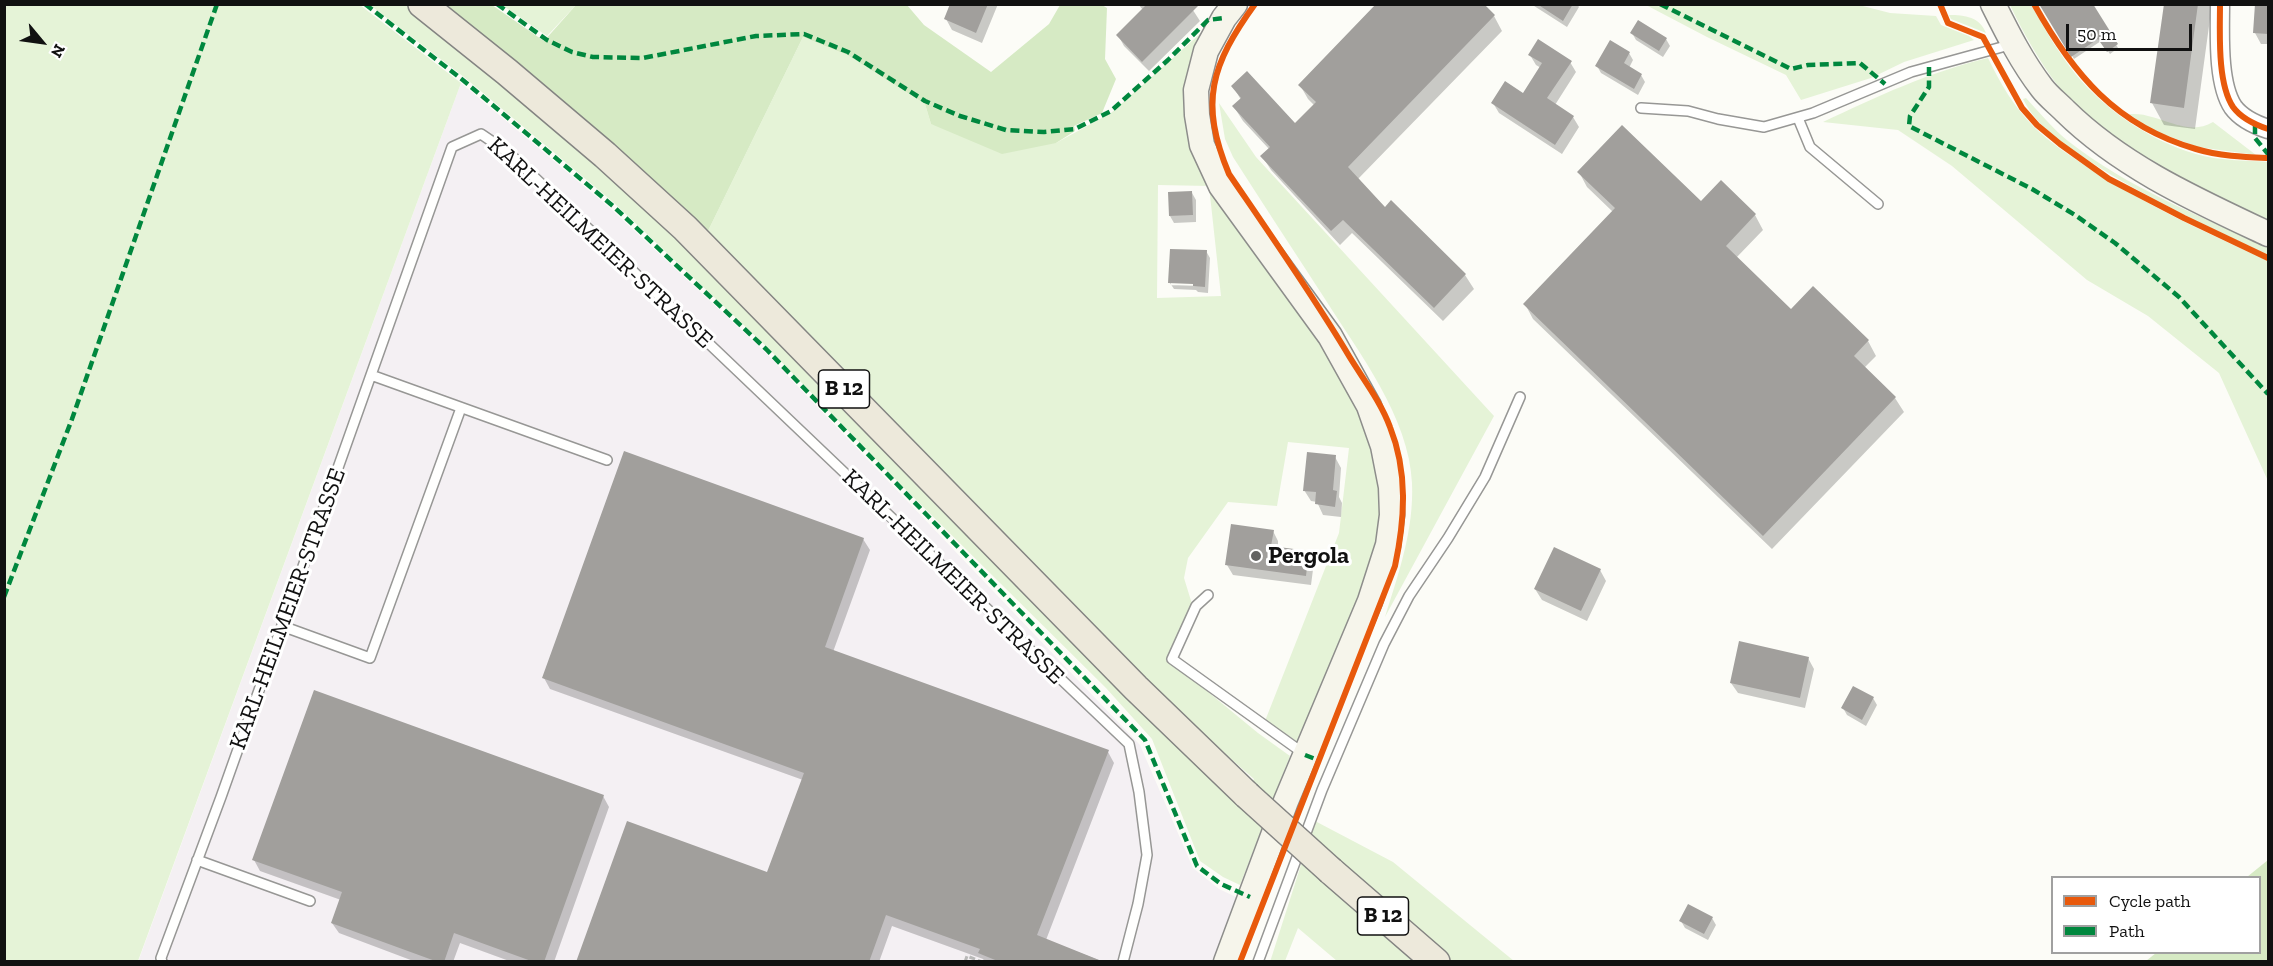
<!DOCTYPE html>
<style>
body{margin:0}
#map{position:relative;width:2273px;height:966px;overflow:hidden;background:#fcfcf7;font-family:"Zilla Slab",serif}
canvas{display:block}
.frame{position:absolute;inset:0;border:6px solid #111;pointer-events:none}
.legend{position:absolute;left:2051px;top:876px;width:210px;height:78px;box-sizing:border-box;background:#fff;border:2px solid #a0a0a0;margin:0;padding:8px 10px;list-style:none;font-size:18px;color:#111}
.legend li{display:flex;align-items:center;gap:12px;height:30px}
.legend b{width:30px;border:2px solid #a0a0a0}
.north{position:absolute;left:12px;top:12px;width:60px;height:60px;-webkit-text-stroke:4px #fff;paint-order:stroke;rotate:119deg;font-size:16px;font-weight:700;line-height:24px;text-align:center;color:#111}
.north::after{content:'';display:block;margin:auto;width:21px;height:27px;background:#111;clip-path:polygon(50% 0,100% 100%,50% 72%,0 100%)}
.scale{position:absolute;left:2066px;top:24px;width:126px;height:27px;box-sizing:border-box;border:3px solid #111;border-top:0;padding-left:8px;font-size:18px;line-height:21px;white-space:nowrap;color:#111;-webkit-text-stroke:4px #fff;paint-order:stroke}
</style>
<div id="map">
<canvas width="2273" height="966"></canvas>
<div class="frame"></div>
<ul class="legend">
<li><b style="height:8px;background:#e8590c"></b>Cycle path</li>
<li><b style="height:8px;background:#00873e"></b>Path</li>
</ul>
<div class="north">N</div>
<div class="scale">50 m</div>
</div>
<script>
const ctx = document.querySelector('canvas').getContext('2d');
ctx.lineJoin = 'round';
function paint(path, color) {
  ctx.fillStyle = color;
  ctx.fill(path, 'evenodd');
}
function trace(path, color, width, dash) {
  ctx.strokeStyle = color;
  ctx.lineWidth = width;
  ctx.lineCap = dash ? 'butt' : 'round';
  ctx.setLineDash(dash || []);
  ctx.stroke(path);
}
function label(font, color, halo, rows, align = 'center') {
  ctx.font = font + ' "Zilla Slab",serif';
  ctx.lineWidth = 6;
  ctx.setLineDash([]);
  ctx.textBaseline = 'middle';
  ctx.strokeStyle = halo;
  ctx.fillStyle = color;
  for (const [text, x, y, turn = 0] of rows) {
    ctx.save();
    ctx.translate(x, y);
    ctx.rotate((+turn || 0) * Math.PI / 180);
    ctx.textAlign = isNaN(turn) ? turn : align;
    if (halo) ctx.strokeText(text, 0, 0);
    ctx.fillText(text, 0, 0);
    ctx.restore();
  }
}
const industrial = new Path2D(`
 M461,83l150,126 154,143 375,393 53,123 26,21 17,8 -24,64 -1074,1z`);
const green = new Path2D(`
 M5,4l355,1 101,78 -323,878h-133z
 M370,5h41l263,227 568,573 12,-26 -79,-69 -468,-477 96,-196 44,18 78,49 6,20 125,19 55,-30 99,-88 -21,90 174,292 23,109 -26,83 -62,143 -33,-21 74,-188 10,-85 -61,-6 -11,64 -49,-4 -40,56 -4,20 8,26 -24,55 90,74 32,23 -50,129 -17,-8 -23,-16 -48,-122 -46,-51 -212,-210 -127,-131 -154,-145 -149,-125zM1158,185l51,1 12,110 -64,2z
 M502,5h74l-29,31z
 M1646,5h213l31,8 46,3 5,9 28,11 5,4 -70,22 -33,16 -70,22 -15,-25 -79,-38z
 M2010,5h21c12,21 24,42 39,62 30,40 78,73 126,87 23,7 49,6 72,8v60c-61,-30 -125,-58 -178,-102 -33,-27 -62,-77 -80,-115z
 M1949,15c16,0 31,2 37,18l-35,-14z
 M1988,58c12,25 26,49 46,69 16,16 35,28 55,41 56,37 118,65 179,93v220l-49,-108 -71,-57 -61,-36 -135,-114 -54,-36 -75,-8c53,-25 106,-50 165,-64z
 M2026,98c13,14 27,31 42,43 60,47 132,75 200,106v8c-61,-29 -122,-57 -179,-94 -26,-17 -52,-34 -66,-62z
 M1219,103l37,54 238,259 -109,201c14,-45 29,-87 27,-134 -3,-66 -53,-130 -87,-184 -31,-48 -62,-95 -92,-142l-8,-18z
 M2129,114c6,0 13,0 19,2 23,5 43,19 65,6l43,33 -58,-8 -46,-17z
 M1315,821l78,41 121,99h-63l-116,-99 87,99h-85l-39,-33 -13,33 -15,1z`);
const forest = new Path2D(`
 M438,5h54l52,36 32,-36h331l17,20 67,47 58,-48 11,-19h42l5,3 -2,51 11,20 -14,34 -28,13 1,5 -19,12 -54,11 -71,-30 -6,-20 -78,-49 -44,-18 -96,196z
 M2268,860v101h-122l10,-8 104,-1v-74l-13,-1z`);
const shadow = new Path2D(`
 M952,4h46l-16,39 -30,-13 -6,-11z
 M1138,4h51l11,17 -51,50 -25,-25 -6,-11 25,-25z
 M1531,4h46l2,3 -12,20z
 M2040,4h52l26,44 -8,6 -9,-13 -27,18z
 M2165,4h47l-17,125 -31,-4 -12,-22z
 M2256,4h12v40h-7l-6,-11z
 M1494,16l8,15 -144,148 27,30 80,66 9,14 -31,32 -91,-88 -12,12 -69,-75 -9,-14 7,-7 -26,-28 -9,-14 7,-7 -8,-14 62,39 20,-19 -7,-7 -8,-14z
 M1632,33l34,6 4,7 -7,11 -27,-17z
 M1629,53l4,7 -4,8 12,7 4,7 -7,13 -37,-22 -4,-7z
 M1530,55l40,7 6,10 -21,33 18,12 6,10 -17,27 -63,-41 -6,-10 30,-8 18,-27 -5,-3z
 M1579,172l122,31 20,-21 34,33 8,15 -27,28 55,53 77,30 8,15 -12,12 31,30 9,14 -132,137 -239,-230 -8,-15 88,-92 -26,-25z
 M1192,193l4,7v22l-22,1 -4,-7z
 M1206,251l4,7 -2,35 -10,-1 -2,-2 -22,-1 -4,-6zM1171,282l29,1v3l-29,-1z
 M1335,457l6,11 -2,29 3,6 -1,14 -18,-2 -6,-13 -6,-1 -7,-11z
 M1273,531l5,10v7l30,4 6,10 -3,23 -78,-10 -6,-10z
 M863,539l7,11 -37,102 275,100 6,11 -68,177 58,22h-119l-2,-3 -91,-33 -13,36h-302l191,-88 35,-94 -253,-91 -6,-11z
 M1600,570l6,11 -19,40 -45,-21 -7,-11z
 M1808,658l6,11 -9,39 -67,-15 -7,-10z
 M1873,698l4,7 -11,21 -19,-11 -4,-7z
 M603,796l6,11 -55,155h-42l-52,-19 -7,19h-37l-77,-29 -7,-10 9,-23 -81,-29 -6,-11z
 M1712,918l4,7 -8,15 -23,-12 -4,-7z`);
const building = new Path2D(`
 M950,4h38l-12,29 -32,-14z
 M1147,4h53l-58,58 -26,-27z
 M1376,4h108l11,11 -147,152 37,40 6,-7 75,74 -32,34 -91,-88 -12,11 -71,-75 10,-9 -38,-41 9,-8 -10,-12 16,-15 48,52 21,-21 -18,-17z
 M1537,4h36l-10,17z
 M2039,4h54l25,40 -11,8 -9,-13 -27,18z
 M2164,4h34l-14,104 -34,-5z
 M2255,4h13v30l-15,-1z
 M1638,20l29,18 -8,13 -29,-18z
 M1538,39l34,22 -25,37 27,18 -19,29 -64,-42 14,-22 18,12 19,-30 -14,-8z
 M1610,40l20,12 -6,11 18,11 -8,15 -39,-23z
 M1622,125l79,76 20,-21 35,34 -30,32 65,63 22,-23 56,54 -15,16 42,41 -133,139 -240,-232 92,-96 -38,-36z
 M1192,191l1,24 -24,1 -1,-24z
 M1170,249l37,1 -2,37 -12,-1v-2l-25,-1z
 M624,451l240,87 -39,109 284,103 -72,185 67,27h-104l-22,-9 2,-4 -94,-34 -17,47h-293l51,-141 140,51 37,-99 -262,-95z
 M1307,452l29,3 -3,35 4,1 -2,16 -20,-3 1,-12 -13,-1z
 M1231,524l43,6 -3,16 38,5 -3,25 -81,-11z
 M1554,547l47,22 -20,42 -47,-22z
 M1739,641l70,16 -9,41 -70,-15z
 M1853,686l21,11 -12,23 -21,-12z
 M314,690l290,105 -60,167h-10l-80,-29 -10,29h-6l-107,-39 11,-31 -90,-32z
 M1688,904l25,13 -9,17 -25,-13z`);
const path = new Path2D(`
 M965,962l2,-6 15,6`);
const lane = new Path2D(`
 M1641,108l47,3 30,8 46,8 49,-14 98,-41 102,-28
 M1798,118l12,29 68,57
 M371,375l236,85
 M1208,595l-12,11 -24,53 131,94
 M282,626l88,32 91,-250
 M197,860l113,41
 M162,962l-1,-4 60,-161 231,-650 29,-13 28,19 620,591 10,48 8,63 -9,49 -15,58
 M1258,962l64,-172 62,-146 25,-48 39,-58 37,-61 35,-80`);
const street = new Path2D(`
 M2220,4c0,28 -3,79 13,103 8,11 23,18 35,22`);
const secondary = new Path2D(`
 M1993,4c15,30 29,58 49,84 6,8 15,15 23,23 57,56 131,89 203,123
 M1226,962l60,-161 84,-200 18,-56 4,-30 -1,-28 -8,-41 -14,-40 -39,-70 -109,-150 -19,-41 -5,-30 -1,-25 10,-39 18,-33 11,-14`);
const primary = new Path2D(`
 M422,4l85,68 98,83 80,73 451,460 111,107
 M1331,871l105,91`);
const primaryBridge = new Path2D(`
 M1247,795l84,76`);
const quiet = new Path2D(`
 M365,4l99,77 149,125 153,143 379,391 52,126 24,18 29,13
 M497,4l50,36 25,12 21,5 50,1 113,-22 48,-2 44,18 77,49 35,15 46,14 38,2 31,-3 36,-18 57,-51 40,-40 16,-2
 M1660,4l131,65 17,-4 52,-2 25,21
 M1929,67v20l-19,29 -1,10 123,63 43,26 40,28 64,54 89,97
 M2255,125v13l13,16
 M4,597l68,-178 145,-415
 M1305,755l13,5`);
const cycleway = new Path2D(`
 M1940,4l8,19 35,14 39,71 15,17 23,19 49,35 75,39 84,40
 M2034,4c39,70 82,122 162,145 23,7 49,8 72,9
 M2220,4c0,28 -3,79 13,103 8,11 23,18 35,22
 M1240,962l155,-396c10,-47 13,-94 -5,-139 -9,-25 -27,-48 -41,-71 -37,-62 -79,-122 -120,-182 -30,-72 -18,-109 26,-170`);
const markers = [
 [1256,556,6,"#636362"]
];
const shields = [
 [844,389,51],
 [1383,916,51]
];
const shieldNames = [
 ["B 12",844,389],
 ["B 12",1383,916]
];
const streetNames = [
 ["KARL-HEILMEIER-STRASSE",600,243,43],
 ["KARL-HEILMEIER-STRASSE",953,577,44],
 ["KARL-HEILMEIER-STRASSE",288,609,-70]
];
const poiNames = [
 ["Pergola",1268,556]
];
paint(industrial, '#f4f0f3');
paint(green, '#e5f3d7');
paint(forest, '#d6eac4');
paint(shadow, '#0003');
paint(building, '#a19f9c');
trace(lane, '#979795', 12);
trace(street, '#979795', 21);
trace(secondary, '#8d8d8b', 27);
trace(primary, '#848482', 30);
trace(path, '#b9b9b8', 3, [6, 3]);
trace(lane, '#fffffe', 9);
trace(street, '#fffffe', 18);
trace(secondary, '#f6f5eb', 24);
trace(primary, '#ede9db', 27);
trace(primaryBridge, '#848482', 30, []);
trace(primaryBridge, '#ede9db', 27);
trace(quiet, '#00873e', 4.5, [9, 4.5]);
trace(cycleway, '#e8590c', 6);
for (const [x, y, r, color] of markers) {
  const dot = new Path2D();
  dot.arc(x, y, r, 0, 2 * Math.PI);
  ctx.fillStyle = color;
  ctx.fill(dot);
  trace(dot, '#fff', 2);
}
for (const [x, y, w] of shields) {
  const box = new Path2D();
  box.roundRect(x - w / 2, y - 19, w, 38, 4.5);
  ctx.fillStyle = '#fff';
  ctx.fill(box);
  trace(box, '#111', 1.5);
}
label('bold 22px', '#111', null, shieldNames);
label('24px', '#111', '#fff', streetNames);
label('bold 24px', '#111', '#fff', poiNames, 'left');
</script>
